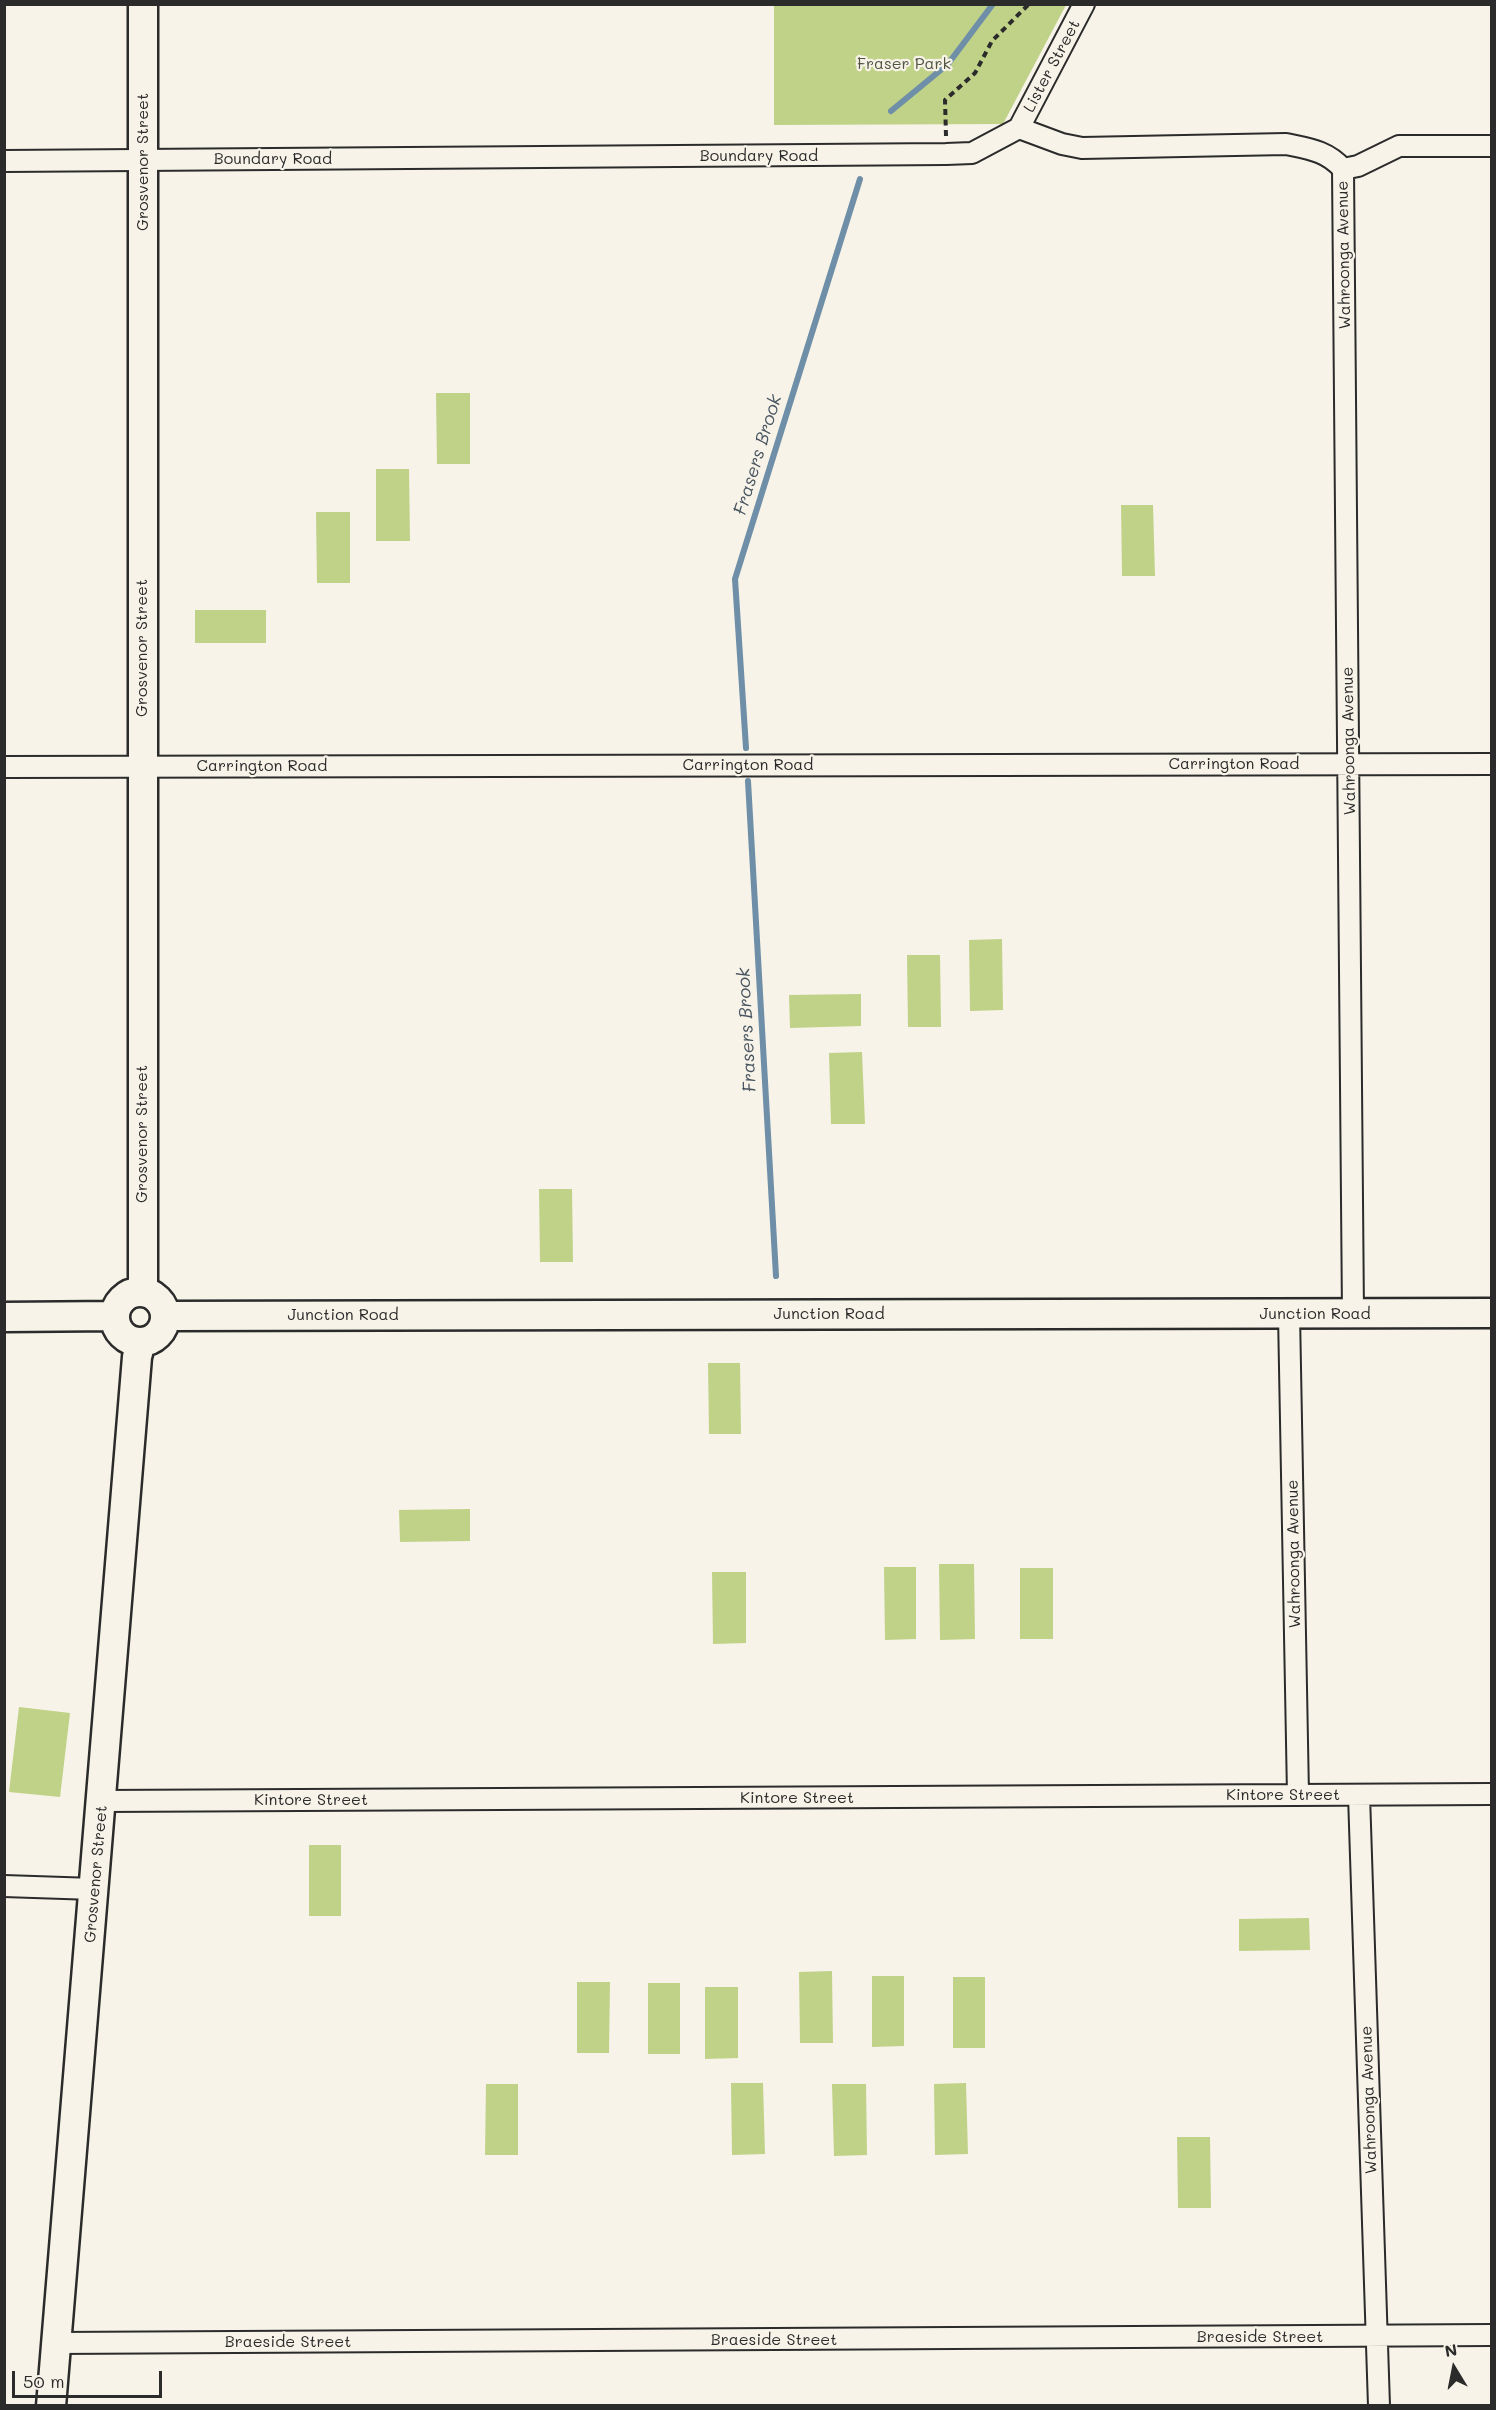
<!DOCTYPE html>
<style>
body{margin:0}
#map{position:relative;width:1496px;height:2410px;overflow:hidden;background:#f7f3e8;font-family:Mali,sans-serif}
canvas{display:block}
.frame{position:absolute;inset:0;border:6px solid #2b2b2b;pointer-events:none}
.north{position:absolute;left:1424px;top:2338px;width:60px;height:60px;-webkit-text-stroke:4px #f7f3e8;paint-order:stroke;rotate:350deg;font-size:16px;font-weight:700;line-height:24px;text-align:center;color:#2b2b2b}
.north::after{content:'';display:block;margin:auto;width:21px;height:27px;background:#2b2b2b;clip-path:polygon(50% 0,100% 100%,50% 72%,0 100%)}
.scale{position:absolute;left:12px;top:2371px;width:150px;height:27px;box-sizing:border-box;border:3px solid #2b2b2b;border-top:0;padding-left:8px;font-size:18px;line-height:21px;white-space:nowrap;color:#2b2b2b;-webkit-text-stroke:4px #f7f3e8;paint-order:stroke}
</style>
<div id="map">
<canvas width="1496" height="2410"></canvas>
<div class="frame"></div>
<div class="north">N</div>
<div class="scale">50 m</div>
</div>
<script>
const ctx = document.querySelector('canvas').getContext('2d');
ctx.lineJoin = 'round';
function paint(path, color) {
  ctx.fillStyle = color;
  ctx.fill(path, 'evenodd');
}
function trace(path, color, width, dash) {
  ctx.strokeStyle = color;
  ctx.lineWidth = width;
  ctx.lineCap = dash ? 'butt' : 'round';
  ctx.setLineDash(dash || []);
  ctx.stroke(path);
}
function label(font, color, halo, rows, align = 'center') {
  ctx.font = font + ' Mali,sans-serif';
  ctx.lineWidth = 4.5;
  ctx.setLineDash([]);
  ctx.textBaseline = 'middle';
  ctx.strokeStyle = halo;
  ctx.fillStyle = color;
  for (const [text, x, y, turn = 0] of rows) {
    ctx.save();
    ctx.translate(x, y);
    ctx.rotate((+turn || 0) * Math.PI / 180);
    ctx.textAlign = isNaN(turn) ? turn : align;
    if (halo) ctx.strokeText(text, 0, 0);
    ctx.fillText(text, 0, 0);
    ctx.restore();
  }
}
const green = new Path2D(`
 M774,5v-1l292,1 -63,119 -229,1z
 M436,393h34v71h-33z
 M376,469h33l1,72h-34z
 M1121,505h32l2,71h-33z
 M316,512h34v71h-33z
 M195,610h71v33h-71z
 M1002,939l1,71 -33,1 -1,-71z
 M907,955h33l1,72h-33z
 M861,994v32l-71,2 -1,-33z
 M862,1052l3,72h-34l-2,-71z
 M539,1189h33l1,73h-33z
 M708,1363h32l1,71h-32z
 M470,1509v32l-70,1 -1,-32z
 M939,1564h35l1,75 -35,1z
 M884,1567h32v72l-31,1z
 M1020,1568h33v71h-33z
 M712,1572h34v71l-33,1z
 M19,1707l51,6 -10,84 -51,-5z
 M309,1845h32v71h-32z
 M1309,1918l1,32 -71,1v-32z
 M832,1971l1,72h-33l-1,-71z
 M872,1976h32v70l-32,1z
 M953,1977h32v71h-32z
 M577,1982h33l-1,71h-32z
 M648,1983h32v71h-32z
 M705,1987h33v71l-33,1z
 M731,2083h32l2,71 -33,1z
 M966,2083l2,71 -33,1 -1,-71z
 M486,2084h32v71h-33z
 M832,2084h34l1,71 -33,1z
 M1177,2137h33l1,71h-33z`);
const stream = new Path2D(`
 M891,111l57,-47 45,-60
 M746,748l-11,-169 125,-400
 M748,781l28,495`);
const path = new Path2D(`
 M946,136l-1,-36 30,-27 17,-32 37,-37`);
const street = new Path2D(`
 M1019,128l65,-124
 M4,161l942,-7 26,-1 47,-25 43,16 20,4 204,-4c24,5 41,7 57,25
 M1343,169l10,1144
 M1343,169l15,-3 41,-20h93
 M4,767l1488,-3
 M1289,1314l9,481
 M1359,1795l20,611
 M102,1801l1390,-7
 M4,1886l90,3
 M56,2343l1436,-8`);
const secondary = new Path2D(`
 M143,4v1288
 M115 1317a25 25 0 1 1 50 0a25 25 0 1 1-50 0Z
 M166,1316l1326,-3
 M4,1317l111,-1
 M51,2406l86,-1049 4,-15`);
const parkNames = [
 ["Fraser Park",904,64]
];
const streetNames = [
 ["Lister Street",1052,66,-62],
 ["Boundary Road",759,156],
 ["Boundary Road",273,159],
 ["Grosvenor Street",143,162,-90],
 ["Wahroonga Avenue",1344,255,-91],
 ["Grosvenor Street",142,648,-90],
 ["Wahroonga Avenue",1349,741,-91],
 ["Carrington Road",1234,764],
 ["Carrington Road",748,765],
 ["Carrington Road",262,766],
 ["Grosvenor Street",142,1134,-90],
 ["Junction Road",829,1314],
 ["Junction Road",1315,1314],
 ["Junction Road",343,1315],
 ["Wahroonga Avenue",1294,1554,-91],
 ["Kintore Street",1283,1795],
 ["Kintore Street",797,1798],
 ["Kintore Street",311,1800],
 ["Grosvenor Street",96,1874,-85],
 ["Wahroonga Avenue",1369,2100,-92],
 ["Braeside Street",1260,2337],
 ["Braeside Street",774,2340],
 ["Braeside Street",288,2342]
];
const waterNames = [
 ["Frasers Brook",758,455,-73],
 ["Frasers Brook",747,1030,-93]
];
paint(green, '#c0d287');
trace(stream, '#6e8fa7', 6);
trace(street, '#2b2b2b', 24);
trace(secondary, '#2b2b2b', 33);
trace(path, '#2b2b2b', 4, [6, 4.5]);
trace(street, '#f7f3e8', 20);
trace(secondary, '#f7f3e8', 28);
label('16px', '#505542', '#f7f3e8', parkNames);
label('16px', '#2b2b2b', '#f7f3e8', streetNames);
label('italic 18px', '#47545f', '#f7f3e8', waterNames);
</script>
